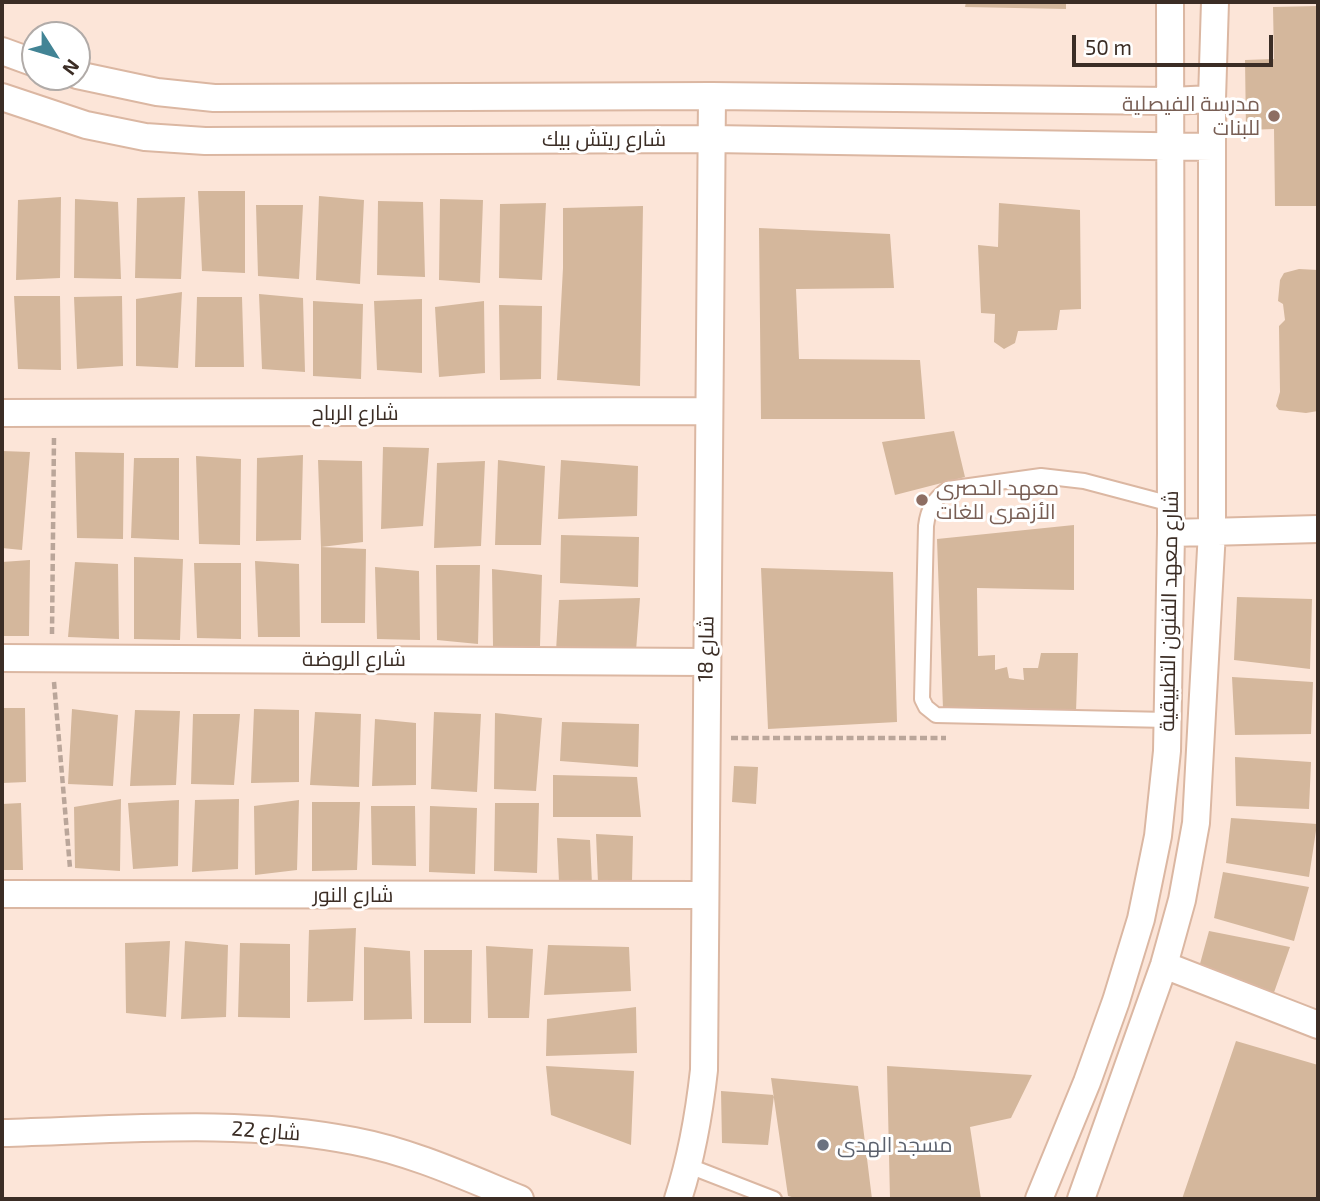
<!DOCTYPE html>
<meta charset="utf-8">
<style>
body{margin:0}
#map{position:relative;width:1320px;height:1201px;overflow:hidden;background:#fce5d8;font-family:"Exo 2",sans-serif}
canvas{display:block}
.frame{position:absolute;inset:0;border:4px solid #3b2d25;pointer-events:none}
.north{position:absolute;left:21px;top:21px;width:70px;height:70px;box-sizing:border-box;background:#fff;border:2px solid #b1aba8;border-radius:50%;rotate:127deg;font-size:19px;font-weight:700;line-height:28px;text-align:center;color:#3b2d25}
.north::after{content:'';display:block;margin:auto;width:24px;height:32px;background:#428495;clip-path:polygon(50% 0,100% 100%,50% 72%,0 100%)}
.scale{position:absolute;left:1072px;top:35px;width:201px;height:32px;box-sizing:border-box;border:4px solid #3b2d25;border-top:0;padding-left:9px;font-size:21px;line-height:24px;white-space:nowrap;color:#3b2d25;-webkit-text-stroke:5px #fff;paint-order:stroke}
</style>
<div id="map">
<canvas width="1320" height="1201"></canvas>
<div class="frame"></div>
<div class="north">N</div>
<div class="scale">50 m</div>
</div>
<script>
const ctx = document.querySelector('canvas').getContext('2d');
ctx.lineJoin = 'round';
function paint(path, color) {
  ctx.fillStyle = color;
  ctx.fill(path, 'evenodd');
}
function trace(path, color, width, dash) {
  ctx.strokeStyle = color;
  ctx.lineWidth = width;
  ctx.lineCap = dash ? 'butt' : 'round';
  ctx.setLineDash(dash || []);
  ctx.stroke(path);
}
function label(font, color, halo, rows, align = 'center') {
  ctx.font = font + ' "Exo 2",Cairo,sans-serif';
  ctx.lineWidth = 6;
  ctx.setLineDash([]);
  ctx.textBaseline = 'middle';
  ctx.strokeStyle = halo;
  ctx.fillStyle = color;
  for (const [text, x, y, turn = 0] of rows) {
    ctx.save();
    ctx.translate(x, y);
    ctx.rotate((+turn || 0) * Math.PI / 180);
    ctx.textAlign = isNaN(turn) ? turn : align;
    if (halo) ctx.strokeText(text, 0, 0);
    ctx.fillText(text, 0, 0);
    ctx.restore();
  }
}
const building = new Path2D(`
 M966,2h100v7l-101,-2z
 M1318,6v200h-43l-1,-77 -28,1 -1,-70 29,-1 -1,-52z
 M198,191h47v82l-43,-2z
 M319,196l45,4 -4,84 -44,-4z
 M61,197l-1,81 -44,2 2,-80z
 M185,197l-4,82 -46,-1 2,-80z
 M75,199l43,3 3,77 -47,-1z
 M440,199l43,1 -3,83 -41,-3z
 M378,201l45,1 2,75 -48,-2z
 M546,203l-4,77 -43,-2 1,-74z
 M999,203l81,7 1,99 -21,1 -3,20 -39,1 -3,12 -11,6 -10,-7 1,-28 -14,-1 -3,-68 20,2z
 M256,205h47l-4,74 -41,-3z
 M643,206l-3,180 -83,-6 6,-112v-60z
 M759,228l131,6 4,54 -98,1 3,70 121,1 5,59h-164z
 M1299,269l19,1v141l-12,2 -27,-3 -3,-4 4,-14 -1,-66 6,-6 -2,-16 -5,-3 2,-21 4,-7z
 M182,292l-4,76 -42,-2v-67z
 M259,294l44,4 2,74 -43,-3z
 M14,296h46l1,74 -43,-1z
 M122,296l1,70 -46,3 -3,-72z
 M197,297h45l2,70h-49z
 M422,299v74l-45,-3 -3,-69z
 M313,301l50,3 -2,75 -48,-3z
 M484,301l1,72 -46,4 -4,-70z
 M499,305l43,1 -1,73 -41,1z
 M954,431l11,46 -70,18 -13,-53z
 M383,447l46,1 -6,78 -42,3z
 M2,451l28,1 -8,98 -20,-2z
 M75,452l49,1 -1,86 -46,-1z
 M303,455l-2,85 -45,1 1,-83z
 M196,456l45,3 -1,86 -41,-1z
 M134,458h45v82l-48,-2z
 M318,460l44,1 1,81 -42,5z
 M498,460l47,6 -4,79h-46z
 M561,460l77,6 -1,50 -79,3z
 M485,461l-4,85 -47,2 3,-85z
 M1074,525v65l-97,-2 1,68 17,-1v15l12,-3 2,11 15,2 -1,-12h15l3,-15h37l-2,59 -133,-3 -6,-170z
 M561,535l78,2 -1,50 -78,-4z
 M321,547l45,2 -1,74h-44z
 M134,557l49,2 -3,81 -46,-1z
 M30,560l-1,76h-27v-74z
 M255,561l44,3 1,73h-42z
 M75,562l43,2 1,75 -51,-2z
 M194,563h47v76l-44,-1z
 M436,565h44l-2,79 -41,-4z
 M375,567l44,4 1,69 -43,-1z
 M761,568l132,4 4,150 -129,7z
 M492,569l50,6 -2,71h-47z
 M1237,597l75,2 -2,70 -76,-9z
 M640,598l-4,53h-80l3,-51z
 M1232,677l81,5 -2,52 -76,1z
 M2,708h23l1,74 -24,1z
 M72,709l46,6 -5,71 -45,-2z
 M254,709l45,1v72l-48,1z
 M135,710l45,1 -4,74 -46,1z
 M315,712l46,2 -2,73 -49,-2z
 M434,712l47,2 -4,78 -46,-3z
 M495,713l47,5 -6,73 -42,-2z
 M193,714h47l-6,71 -43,-1z
 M375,719l41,4v62l-44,1z
 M562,722l77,2 -1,43 -78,-6z
 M1235,757l76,5 -2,47 -73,-3z
 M734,766l24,1 -2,37 -24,-2z
 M553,775l84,2 4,40h-88z
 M121,799l-1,72 -45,-3 -1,-61z
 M239,799l-1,70 -46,3 3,-72z
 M179,800l-1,66 -45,3 -5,-66z
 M299,800l-2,70 -42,5 -1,-69z
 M312,802h48l-3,68 -45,1z
 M21,803l2,67h-21v-66z
 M495,803h44l-2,70 -43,-2z
 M371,806h44l1,60 -44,-1z
 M430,806l47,2 -2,66 -46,-2z
 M1231,818l86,6 -8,53 -83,-14z
 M596,834l37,2 -1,45 -34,2z
 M557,838l33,2 2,44 -33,-2z
 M1223,872l86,15 -15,54 -80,-23z
 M356,928l-3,73 -46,1 2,-72z
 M1209,931l81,16 -19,54 -73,-30z
 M170,941l-4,76 -40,-4 -1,-70z
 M185,941l43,4 -2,72 -45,2z
 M240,943l50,1v74l-52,-1z
 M548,945l81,2 2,44 -87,4z
 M486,946l47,3 -4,69h-41z
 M364,947l46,4 2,68 -48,1z
 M424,950h48l-1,73h-47z
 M636,1007l1,46 -91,3 1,-37z
 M1236,1041l82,24v134h-136z
 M546,1066l88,5 -3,74 -80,-30z
 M887,1066l145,9 -21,43 -41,9 11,72h-91z
 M771,1078l87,8 14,113h-73l-11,-3z
 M721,1091l53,4 -6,50 -46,-2z`);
const path = new Path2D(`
 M52,634l2,-197
 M54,682l16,186
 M731,738h215`);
const service = new Path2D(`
 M1168,720l-232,-5 -10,-8 -4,-8 4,-173c2,-17 8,-27 22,-37l93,-13 43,5 87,23
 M689,1166l85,33`);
const minor = new Path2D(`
 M2,51l33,12
 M77,75l80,17 57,6 498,-2 459,5 41,-2
 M2,97l84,28 59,12 60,4 507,-2 500,8
 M2,413l707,-2
 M1171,533l147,-4
 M2,658l704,4
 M2,894l702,1
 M1164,965l154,60
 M2,1133c116,-3 237,-15 352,8 58,11 112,36 166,58
 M678,1199c14,-43 21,-84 26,-129l8,-974
 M1039,1199l48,-117 29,-81 25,-82 17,-83 9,-85 4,-218 -1,-531
 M1081,1199l83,-234 18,-65 14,-77 16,-292v-432l3,-97`);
const markers = [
 [1274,116,7,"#8d6e63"],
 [922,500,7,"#8d6e63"],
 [823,1145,7,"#6b7280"]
];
const educationNames = [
 ["مدرسة الفيصلية",1260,104],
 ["للبنات",1260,128],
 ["معهد الحصرى",936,488,"left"],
 ["الأزهرى للغات",936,512,"left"]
];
const streetNames = [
 ["شارع ريتش بيك",604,139],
 ["شارع الرباح",355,413],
 ["شارع معهد الفنون التطبيقية",1169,611,-89],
 ["شارع 18",706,649,-89],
 ["شارع الروضة",354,659],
 ["شارع النور",353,895],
 ["شارع 22",266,1131,4]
];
const worshipNames = [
 ["مسجد الهدى",837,1145]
];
paint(building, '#d4b79c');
trace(service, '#dbb7a2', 18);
trace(minor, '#dbb7a2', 30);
trace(path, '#baa69a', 4.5, [7, 3.5]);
trace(service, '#fff', 14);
trace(minor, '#fff', 26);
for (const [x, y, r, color] of markers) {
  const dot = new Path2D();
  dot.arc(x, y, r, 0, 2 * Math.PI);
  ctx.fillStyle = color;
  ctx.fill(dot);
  trace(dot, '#fff', 2.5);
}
label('21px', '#785e54', '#fff', educationNames, 'right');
label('21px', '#3b2d25', '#fff', streetNames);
label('21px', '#5b616d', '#fff', worshipNames, 'left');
</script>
